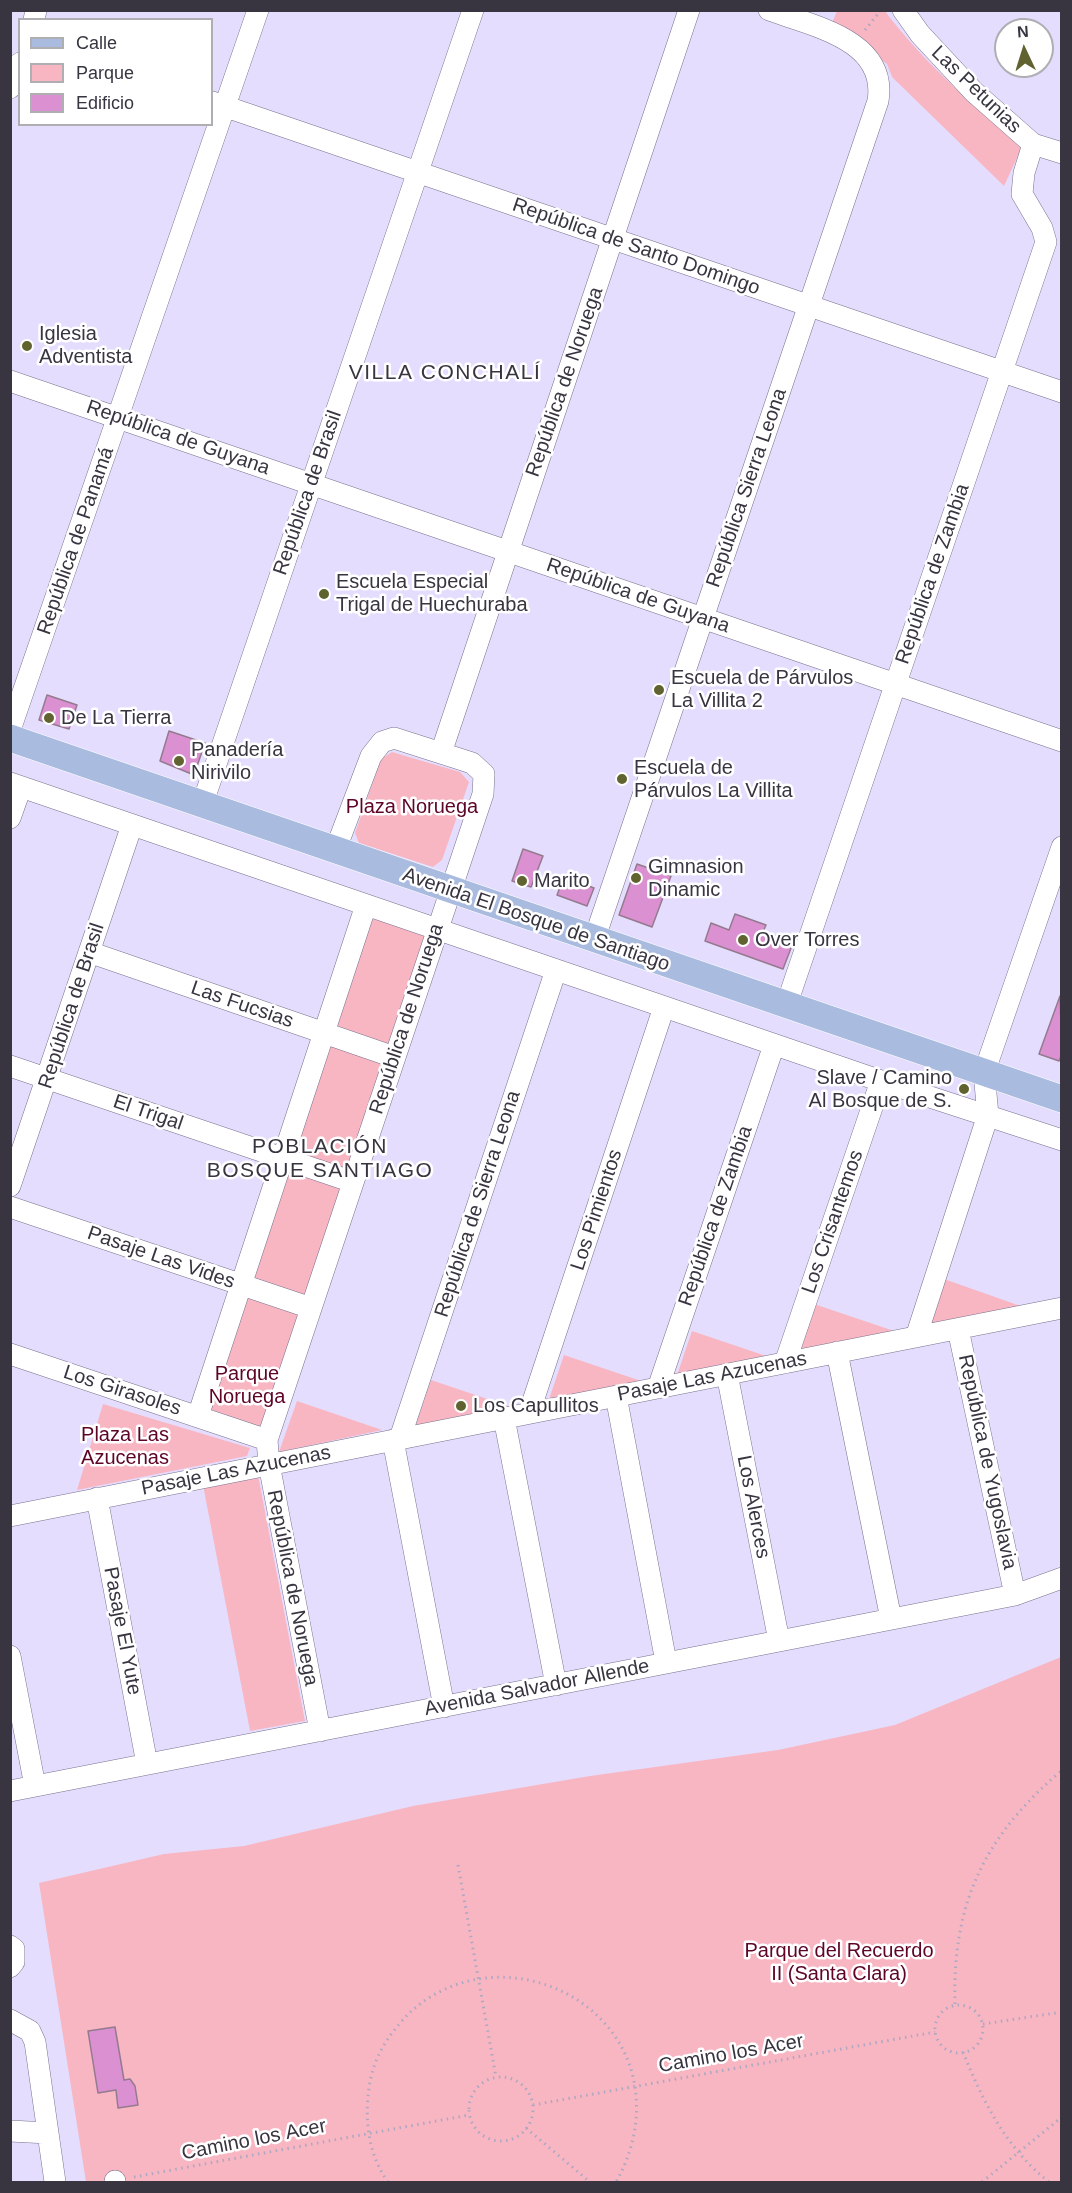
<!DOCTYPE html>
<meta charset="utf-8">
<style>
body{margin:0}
#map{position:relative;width:1072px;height:2193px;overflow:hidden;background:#e5ddfd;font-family:Arial,sans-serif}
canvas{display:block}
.frame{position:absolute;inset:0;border:12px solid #383541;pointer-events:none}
.legend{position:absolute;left:18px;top:18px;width:195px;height:108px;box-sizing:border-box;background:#fff;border:2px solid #afaeb3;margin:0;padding:8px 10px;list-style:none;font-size:18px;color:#383541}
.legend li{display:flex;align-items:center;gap:12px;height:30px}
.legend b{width:30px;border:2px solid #afaeb3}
.north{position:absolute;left:994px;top:18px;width:60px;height:60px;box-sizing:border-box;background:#fff;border:2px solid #afaeb3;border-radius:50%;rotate:356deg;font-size:16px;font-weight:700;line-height:24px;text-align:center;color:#383541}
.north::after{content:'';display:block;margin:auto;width:21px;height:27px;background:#60622f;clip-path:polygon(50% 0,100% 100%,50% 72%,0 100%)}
</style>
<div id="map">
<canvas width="1072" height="2193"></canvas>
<div class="frame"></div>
<ul class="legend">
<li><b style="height:8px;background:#a9bbde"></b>Calle</li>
<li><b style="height:16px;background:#f8b6c3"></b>Parque</li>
<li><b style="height:16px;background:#db91d1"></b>Edificio</li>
</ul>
<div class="north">N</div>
</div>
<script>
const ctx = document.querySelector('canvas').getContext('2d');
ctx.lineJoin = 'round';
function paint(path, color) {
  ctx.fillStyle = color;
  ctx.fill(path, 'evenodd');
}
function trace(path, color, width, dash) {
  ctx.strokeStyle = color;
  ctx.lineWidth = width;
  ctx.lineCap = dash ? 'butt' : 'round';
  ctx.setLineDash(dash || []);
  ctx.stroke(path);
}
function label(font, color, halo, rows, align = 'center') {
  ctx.font = font + ' Arial,sans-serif';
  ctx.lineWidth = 5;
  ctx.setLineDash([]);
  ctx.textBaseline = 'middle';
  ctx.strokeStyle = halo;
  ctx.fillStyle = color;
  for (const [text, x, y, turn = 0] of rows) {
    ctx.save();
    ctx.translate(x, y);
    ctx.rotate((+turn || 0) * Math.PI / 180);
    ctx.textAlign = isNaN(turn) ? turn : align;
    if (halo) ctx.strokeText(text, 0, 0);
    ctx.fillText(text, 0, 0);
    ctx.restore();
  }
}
const green = new Path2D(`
 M837,11h48c39,52 88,94 137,136l-18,39 -112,-109 -5,-13 -55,-41z
 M392,752l68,20 9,10 -27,78 -9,7 -74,-24 -4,-10 26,-74z
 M368,917l60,20 -163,496 -60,-22z
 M944,1279l85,30 -103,21z
 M814,1304l86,29 -103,21z
 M692,1331l86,29 -103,21z
 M564,1355l86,29 -103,21z
 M431,1380l86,29 -103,21z
 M297,1401l85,29 -103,22z
 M103,1404l147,44 -3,8 -170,34z
 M258,1475l47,246 -55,10 -47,-246z
 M1061,1657v525h-975l-47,-299 125,-29 80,-8 169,-40 177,-30 188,-26 117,-25z`);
const building = new Path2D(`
 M47,695l30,10 -8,24 -30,-9z
 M169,731l36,12 -11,32 -34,-14z
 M523,849l20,7 -12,31 -19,-6z
 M637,864l34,12 -19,51 -33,-12z
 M564,877l30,11 -7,18 -30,-11z
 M735,914l31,11 -3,7 30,11 -10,26 -78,-28 6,-18 18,7z
 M1060,996l2,58 -3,7 -20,-7z
 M115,2027l9,53 6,-1 5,7 3,19 -20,3 -2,-18 -18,3 -10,-62z`);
const path = new Path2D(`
 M865,30l16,-20
 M458,1865l38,212
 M955,2004c-3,-102 30,-168 107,-234
 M935 2029a24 24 0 1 1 48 0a24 24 0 1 1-48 0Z
 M983,2024l79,-12
 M963,2052c20,50 44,97 86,130
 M469 2109a32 32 0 1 1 64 0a32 32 0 1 1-64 0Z
 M533,2105l402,-73
 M526,2128l64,54
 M134,2177l335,-62
 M388,2182c-21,-29 -24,-66 -18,-100 4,-23 16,-43 31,-60 16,-19 36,-31 60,-39 73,-22 157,21 173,98 7,36 -1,71 -18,101
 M982,2182l80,-65`);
const minor = new Path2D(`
 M903,10l17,24 54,58 59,52 29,9
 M34,20l2,-10
 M10,88l10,-25
 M212,102l850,290
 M10,381l1052,360
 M10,730l248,-720
 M441,753l248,-743
 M10,783l871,298 181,59
 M202,805l271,-795
 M10,818l11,-31
 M594,940l284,-839c10,-61 -65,-75 -109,-91
 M89,952l305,105
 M786,1006l260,-764 -4,-14 -20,-34 2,-21 9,-29
 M10,1066l343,116
 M10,1186l122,-361
 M10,1207l301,101
 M958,1329l57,266
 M916,1337l72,-222 -4,-42 78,-226
 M837,1352l54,267
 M10,1354l257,86
 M785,1363l96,-282
 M727,1374l52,267
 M658,1388l116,-343
 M616,1396l50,266
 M529,1413l135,-406
 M198,1416l168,-511
 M504,1418l52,267
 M400,1438l156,-468
 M393,1440l51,267
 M97,1498l50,266
 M10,1516l1052,-208
 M10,1656l25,130
 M320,1731l-51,-267 -2,-24 216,-646 1,-20 -12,-11 -78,-25 -12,4 -11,14 -36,95
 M10,1791l1005,-196 47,-17
 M10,1946l4,3v13l-4,5
 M10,2020l20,11 5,11 20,140
 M10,2131l38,2
 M115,2181v1`);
const major = new Path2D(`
 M10,738l1052,361`);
const markers = [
 [27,346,6,"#60622f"],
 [324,594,6,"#60622f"],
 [659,690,6,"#60622f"],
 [49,718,6,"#60622f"],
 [179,761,6,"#60622f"],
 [622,779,6,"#60622f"],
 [636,878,6,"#60622f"],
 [522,881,6,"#60622f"],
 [743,940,6,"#60622f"],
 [964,1089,6,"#60622f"],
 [461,1406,6,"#60622f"]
];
const streetNames = [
 ["Las Petunias",976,90,44],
 ["República de Santo Domingo",636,247,19],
 ["República de Noruega",565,382,-71],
 ["República de Guyana",178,438,19],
 ["República Sierra Leona",747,488,-71],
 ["República de Brasil",308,493,-71],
 ["República de Panamá",76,541,-71],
 ["República de Zambia",933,574,-71],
 ["República de Guyana",638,596,19],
 ["Avenida El Bosque de Santiago",536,920,19],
 ["Las Fucsias",242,1005,19],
 ["República de Brasil",72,1006,-72],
 ["República de Noruega",407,1019,-72],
 ["El Trigal",148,1113,19],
 ["República de Sierra Leona",478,1204,-72],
 ["Los Pimientos",597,1210,-72],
 ["República de Zambia",716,1216,-71],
 ["Los Crisantemos",833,1222,-71],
 ["Pasaje Las Vides",161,1258,19],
 ["Pasaje Las Azucenas",712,1377,-11],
 ["Los Girasoles",122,1391,18],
 ["República de Yugoslavia",987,1462,78],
 ["Pasaje Las Azucenas",236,1471,-11],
 ["Los Alerces",753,1507,79],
 ["República de Noruega",292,1588,79],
 ["Pasaje El Yute",122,1631,79],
 ["Avenida Salvador Allende",537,1688,-11],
 ["Camino los Acer",731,2054,-10],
 ["Camino los Acer",254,2140,-11]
];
const poiNames = [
 ["Iglesia",39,334],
 ["Adventista",39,357],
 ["Escuela Especial",336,582],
 ["Trigal de Huechuraba",336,605],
 ["Escuela de Párvulos",671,678],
 ["La Villita 2",671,701],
 ["De La Tierra",61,718],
 ["Panadería",191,750],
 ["Nirivilo",191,773],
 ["Escuela de",634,768],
 ["Párvulos La Villita",634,791],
 ["Gimnasion",648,867],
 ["Dinamic",648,890],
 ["Marito",534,881],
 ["Over Torres",755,940],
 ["Slave / Camino",952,1078,"right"],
 ["Al Bosque de S.",952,1101,"right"],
 ["Los Capullitos",473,1406]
];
const parkNames = [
 ["Plaza Noruega",412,807],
 ["Parque",247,1374],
 ["Noruega",247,1397],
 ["Plaza Las",125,1435],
 ["Azucenas",125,1458],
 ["Parque del Recuerdo",839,1951],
 ["II (Santa Clara)",839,1974]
];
const neighbourhoodNames = [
 ["VILLA CONCHALÍ",445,373],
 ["POBLACIÓN",320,1147],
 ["BOSQUE SANTIAGO",320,1171]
];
paint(green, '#f8b6c3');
paint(building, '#db91d1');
trace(building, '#947a8f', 1.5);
trace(minor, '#79728e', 22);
trace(major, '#fff', 28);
trace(path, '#ada7c0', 3, [1.5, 4.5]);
trace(minor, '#fff', 21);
trace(major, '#a9bbde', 27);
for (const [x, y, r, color] of markers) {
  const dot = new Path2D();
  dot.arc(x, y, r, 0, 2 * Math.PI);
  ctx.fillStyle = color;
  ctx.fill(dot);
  trace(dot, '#fff', 2);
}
label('20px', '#383541', '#fff', streetNames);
label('20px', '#383541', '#fff', poiNames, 'left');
label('20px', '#5e0427', '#fff', parkNames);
ctx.letterSpacing = '1.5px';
label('21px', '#383541', '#fff', neighbourhoodNames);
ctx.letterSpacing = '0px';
</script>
